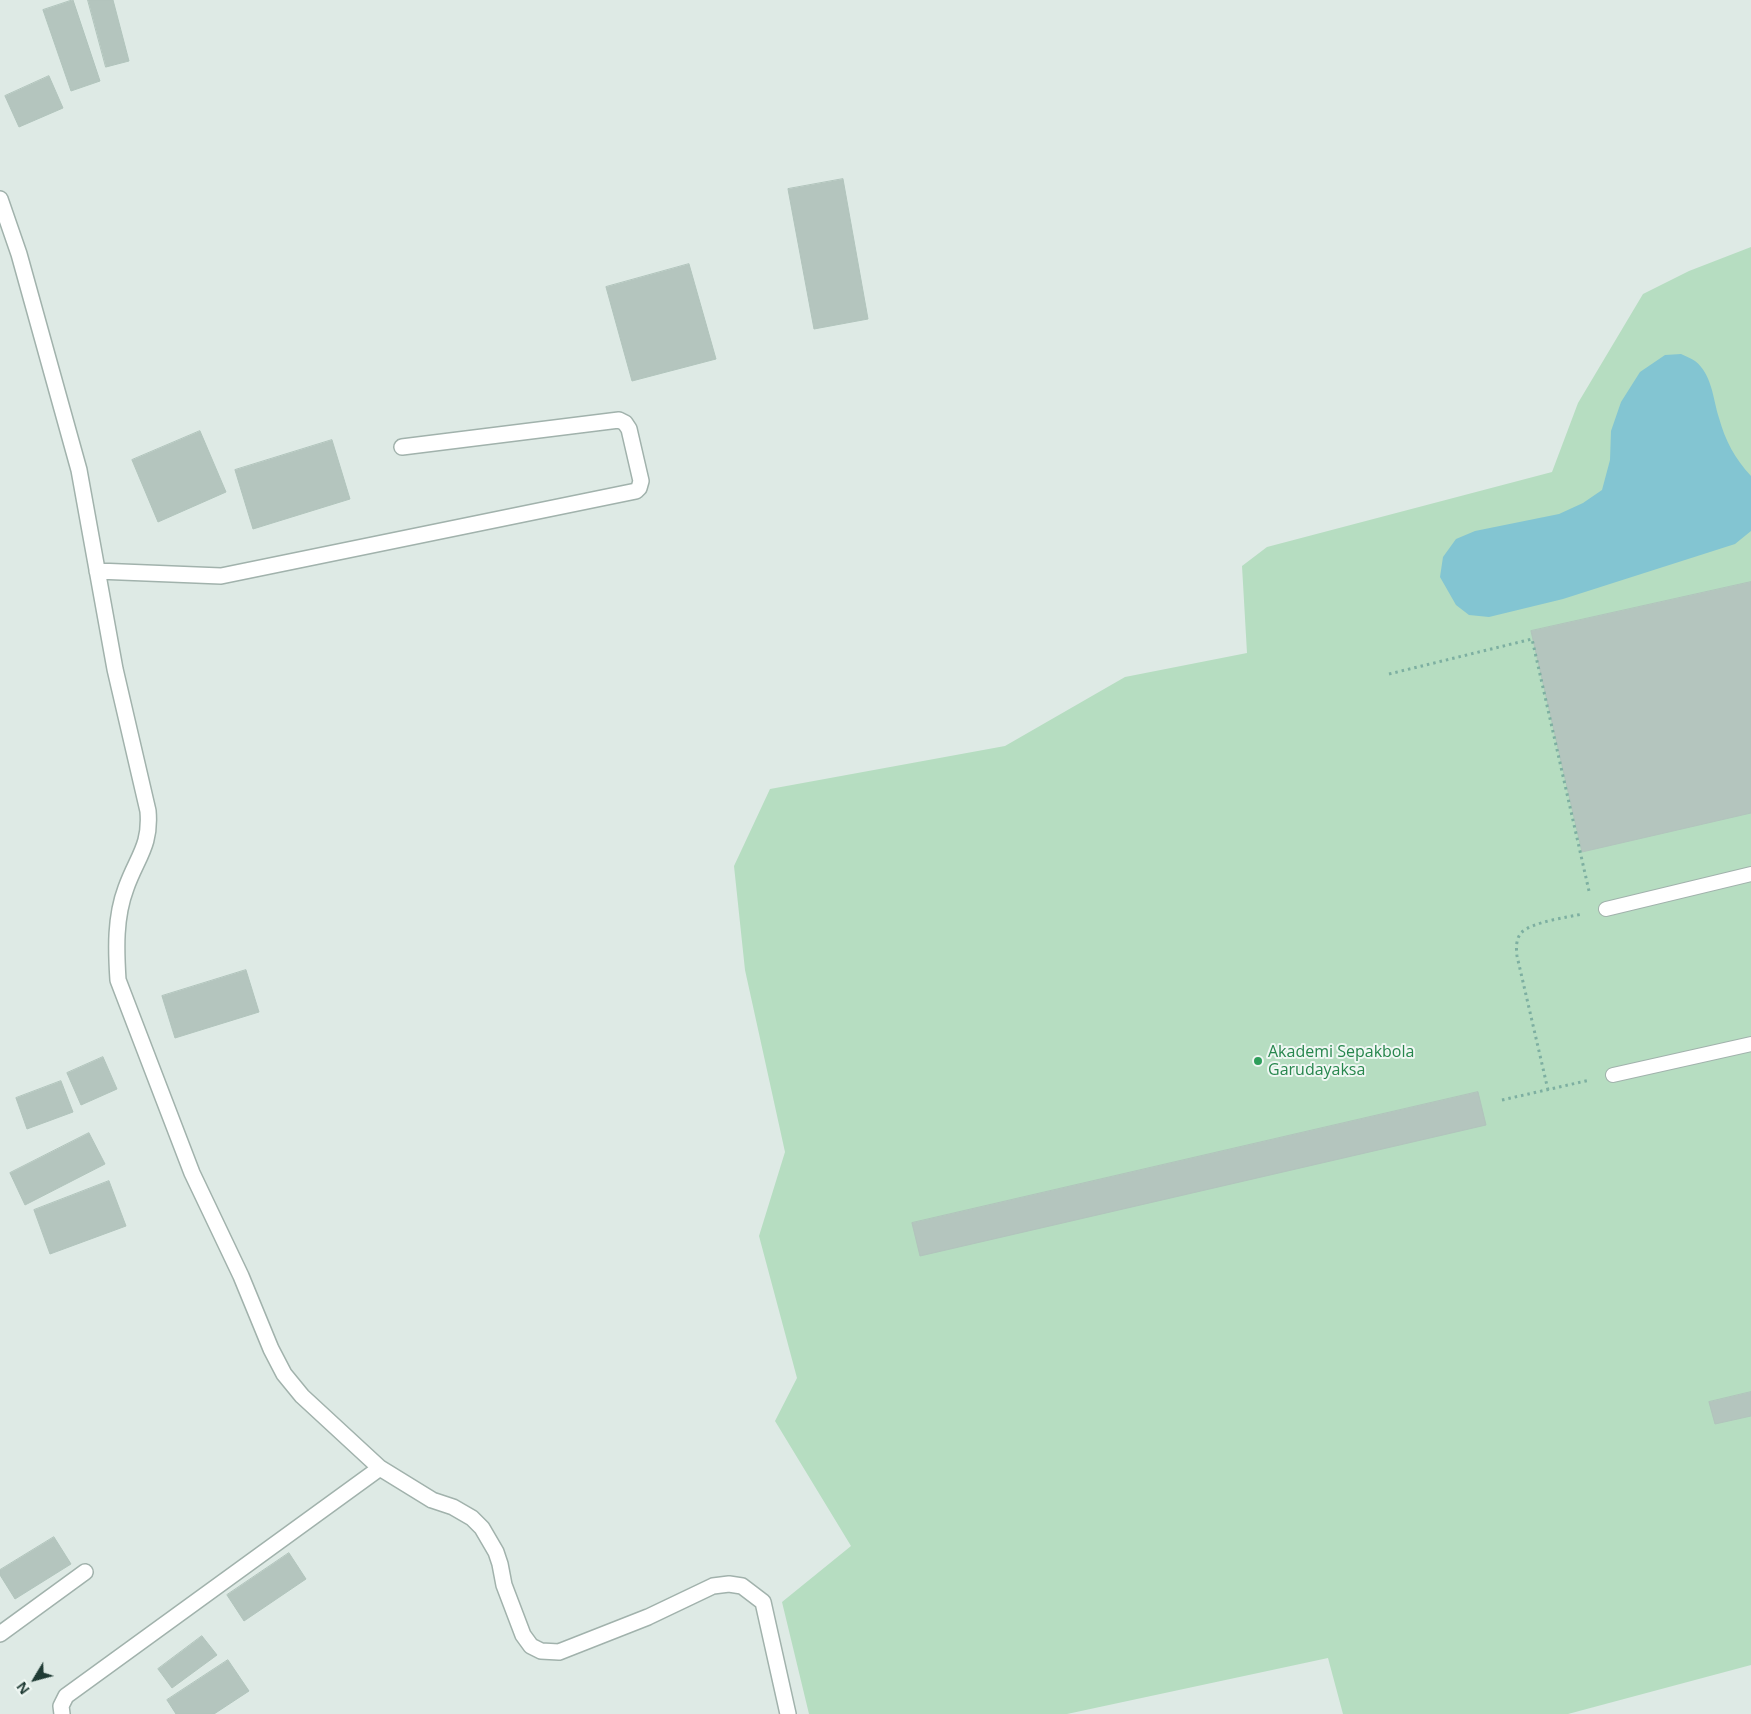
<!DOCTYPE html>
<style>
body{margin:0}
#map{position:relative;width:1751px;height:1714px;overflow:hidden;background:#deeae5;font-family:"Open Sans",sans-serif}
canvas{display:block}
.north{position:absolute;left:10px;top:1654px;width:50px;height:50px;-webkit-text-stroke:4px #eff7f3;paint-order:stroke;rotate:233deg;font-size:14px;font-weight:700;line-height:20px;text-align:center;color:#1f3b34}
.north::after{content:'';display:block;margin:auto;width:18px;height:22px;background:#1f3b34;clip-path:polygon(50% 0,100% 100%,50% 72%,0 100%)}
</style>
<div id="map">
<canvas width="1751" height="1714"></canvas>
<div class="north">N</div>
</div>
<script>
const ctx = document.querySelector('canvas').getContext('2d');
ctx.lineJoin = 'round';
function paint(path, color) {
  ctx.fillStyle = color;
  ctx.fill(path, 'evenodd');
}
function trace(path, color, width, dash) {
  ctx.strokeStyle = color;
  ctx.lineWidth = width;
  ctx.lineCap = dash ? 'butt' : 'round';
  ctx.setLineDash(dash || []);
  ctx.stroke(path);
}
function label(font, color, halo, rows, align = 'center') {
  ctx.font = font + ' "Open Sans",sans-serif';
  ctx.lineWidth = 4;
  ctx.setLineDash([]);
  ctx.textBaseline = 'middle';
  ctx.strokeStyle = halo;
  ctx.fillStyle = color;
  for (const [text, x, y, turn = 0] of rows) {
    ctx.save();
    ctx.translate(x, y);
    ctx.rotate((+turn || 0) * Math.PI / 180);
    ctx.textAlign = isNaN(turn) ? turn : align;
    if (halo) ctx.strokeText(text, 0, 0);
    ctx.fillText(text, 0, 0);
    ctx.restore();
  }
}
const green = new Path2D(`
 M1751,247v1418l-183,49h-225l-15,-56 -261,56h-258l-27,-112 69,-56 -76,-125 22,-43 -38,-142 26,-84 -40,-182 -11,-104 36,-77 235,-43 120,-69 122,-24 -5,-87 25,-19 285,-75 26,-69 65,-109 46,-23z`);
const water = new Path2D(`
 M1681,354c4,2 10,4 14,7 17,13 18,38 24,57 6,22 16,41 32,58v55l-16,13 -172,55 -74,18 -20,-2 -13,-10 -16,-28 3,-20 13,-18 19,-8 84,-17 24,-11 19,-13 8,-30 1,-29 10,-29 19,-30 25,-17z`);
const building = new Path2D(`
 M73,0l27,81 -29,10 -28,-81z
 M88,0h25l16,61 -23,6z
 M49,76l14,32 -44,19 -14,-31z
 M843,179l25,140 -54,10 -26,-140z
 M689,264l27,95 -84,22 -26,-94z
 M200,431l26,61 -68,30 -26,-62z
 M332,440l18,59 -97,30 -18,-59z
 M1751,582v231l-169,39 -51,-221z
 M246,970l13,42 -84,26 -13,-42z
 M103,1057l14,32 -36,16 -14,-32z
 M61,1081l12,31 -46,17 -11,-31z
 M1478,1092l8,33 -566,131 -8,-33z
 M89,1133l16,31 -80,41 -15,-32z
 M109,1181l17,45 -76,28 -16,-44z
 M1751,1392v24l-36,8 -6,-22z
 M54,1537l17,27 -56,35 -15,-24v-5z
 M289,1553l17,26 -62,42 -17,-26z
 M202,1636l15,19 -45,33 -14,-19z
 M228,1660l21,31 -35,23h-38l-9,-14z`);
const path = new Path2D(`
 M1389,674l143,-35 57,252
 M1548,1090l-31,-134c-1,-8 -1,-17 4,-23 10,-11 47,-16 62,-19
 M1502,1100l88,-20`);
const lane = new Path2D(`
 M1606,909l145,-35
 M1613,1075l138,-31`);
const street = new Path2D(`
 M0,199l19,55 60,216 36,199 33,142c3,35 -11,46 -22,77 -11,29 -10,61 -8,92l74,193 49,103 30,73 13,25 18,22 78,72 -314,228 -5,10 1,8
 M97,571l124,5 415,-85 3,-3 2,-7 -12,-52 -4,-6 -6,-3 -217,27
 M380,1468l52,32 21,7 19,11 10,10 14,24 4,12 4,21 19,50 8,11 10,5 18,1 89,-35 65,-31 16,-2 13,2 21,16 25,112
 M0,1634l85,-62`);
const markers = [
 [1258,1061,5,"#2e9e5b"]
];
const leisureNames = [
 ["Akademi Sepakbola",1268,1052],
 ["Garudayaksa",1268,1070]
];
paint(green, '#b6ddc1');
paint(water, '#83c5d2');
paint(building, '#b4c5be');
trace(building, '#b1c4bc', 1);
trace(lane, '#a1b2ac', 16);
trace(street, '#a1b2ac', 18);
trace(path, '#7dafa1', 3, [2.5, 4]);
trace(lane, '#fff', 14);
trace(street, '#fff', 15);
for (const [x, y, r, color] of markers) {
  const dot = new Path2D();
  dot.arc(x, y, r, 0, 2 * Math.PI);
  ctx.fillStyle = color;
  ctx.fill(dot);
  trace(dot, '#eff7f3', 2);
}
label('16px', '#27864d', '#eff7f3', leisureNames, 'left');
</script>
